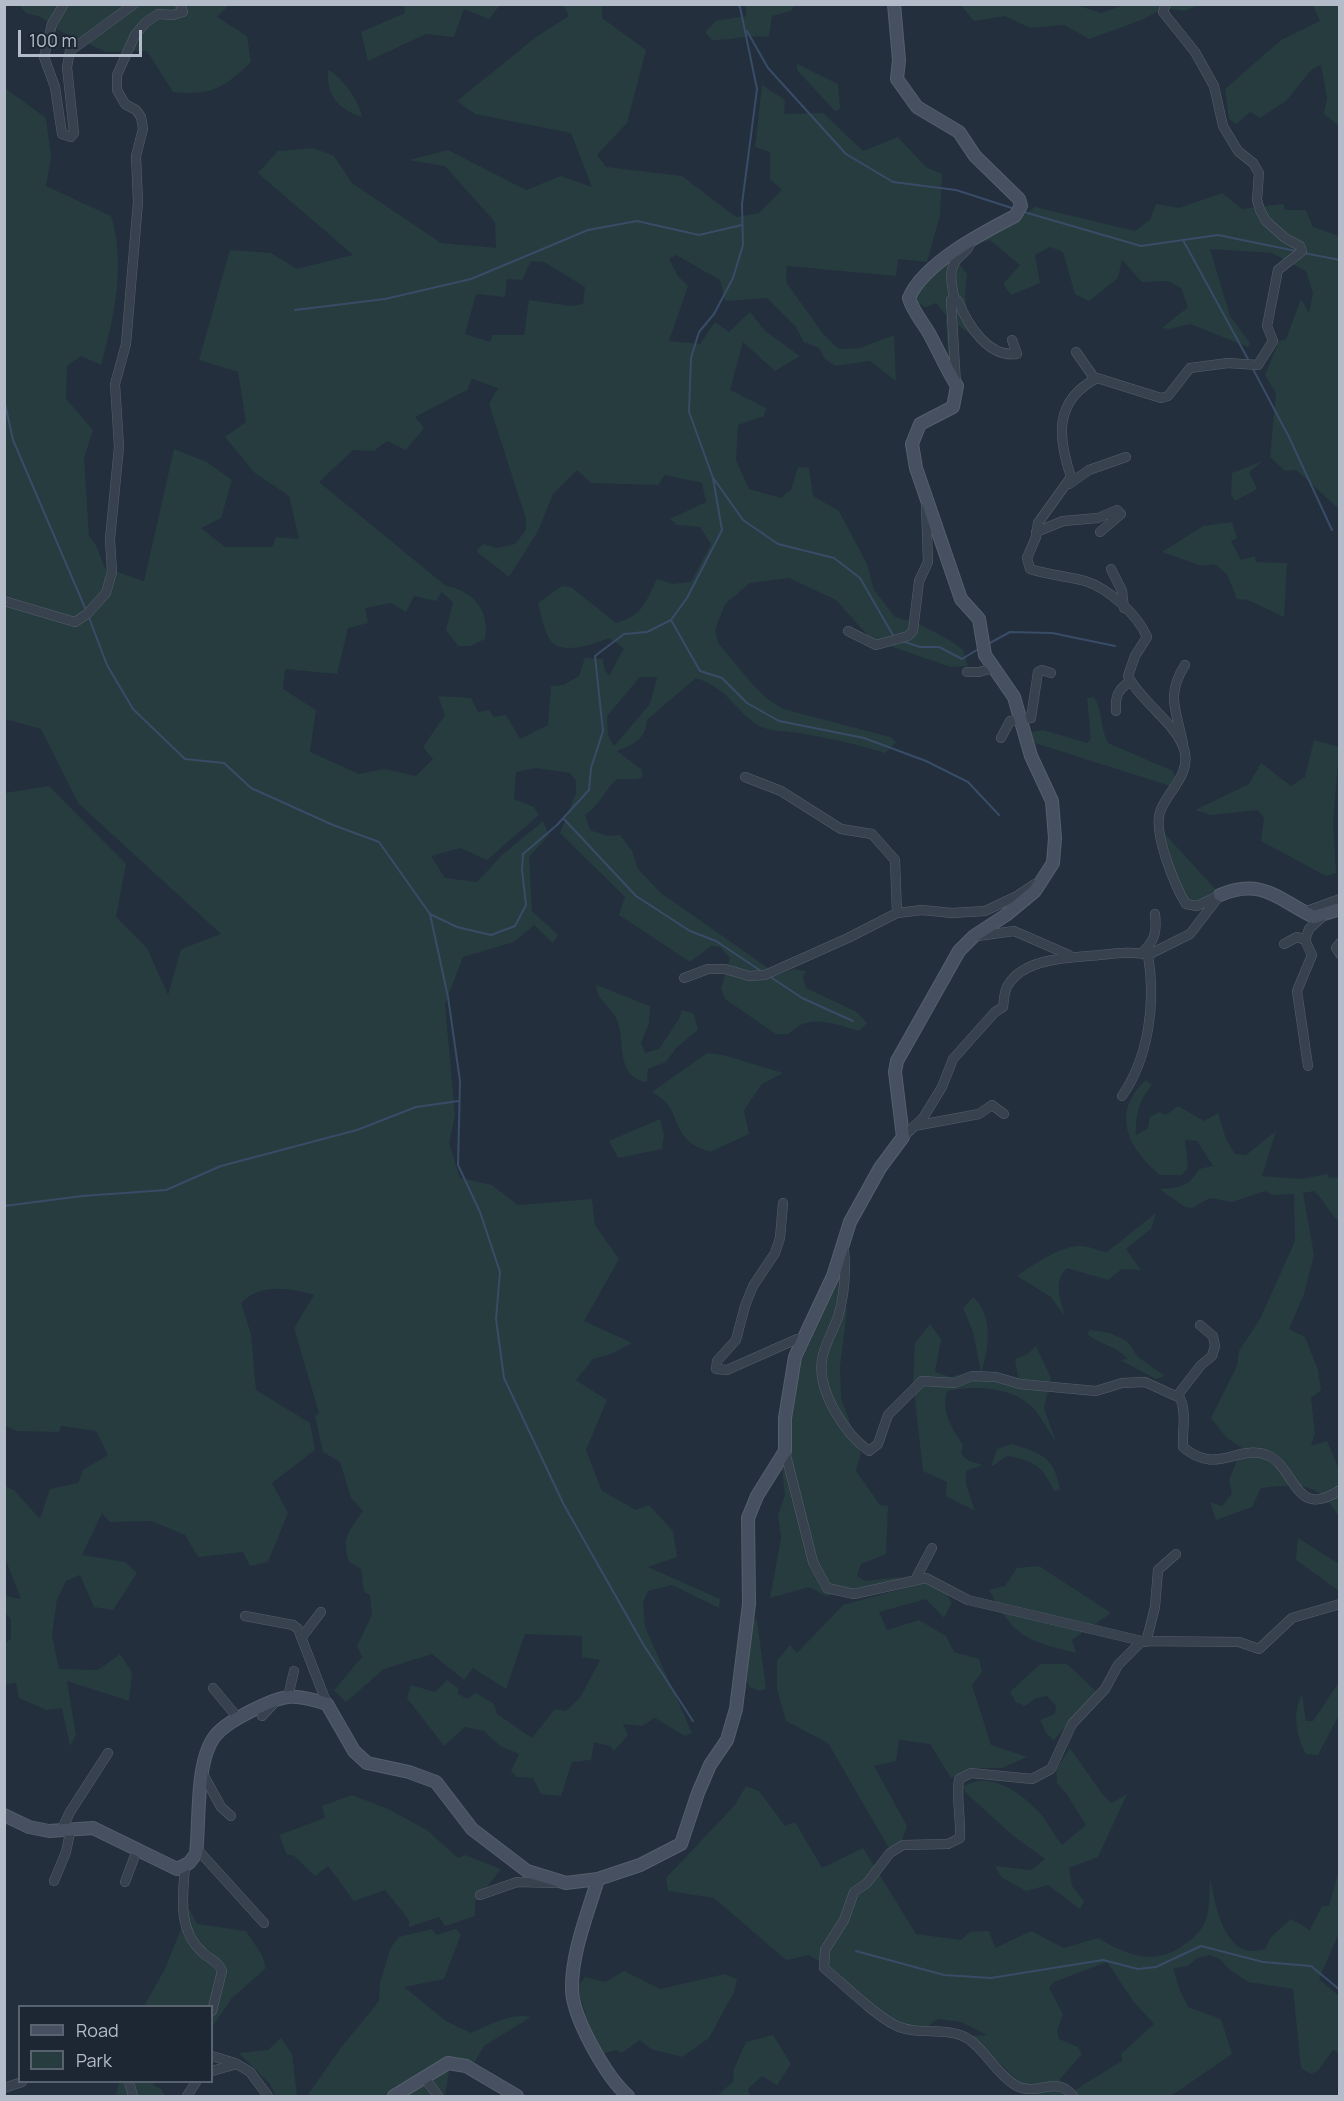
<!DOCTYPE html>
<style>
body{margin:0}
#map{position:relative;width:1344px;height:2101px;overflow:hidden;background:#242f3e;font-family:Manrope,sans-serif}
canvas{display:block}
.frame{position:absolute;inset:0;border:6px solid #b4bcc9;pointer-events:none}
.legend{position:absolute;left:18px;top:2005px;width:195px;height:78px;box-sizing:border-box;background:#1d2633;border:2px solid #59626f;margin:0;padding:8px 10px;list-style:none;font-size:18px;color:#b4bcc9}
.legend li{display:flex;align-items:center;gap:12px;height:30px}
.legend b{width:30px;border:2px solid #59626f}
.scale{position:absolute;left:18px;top:30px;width:124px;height:27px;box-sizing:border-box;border:3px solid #b4bcc9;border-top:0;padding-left:8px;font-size:18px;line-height:21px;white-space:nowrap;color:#b4bcc9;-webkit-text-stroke:4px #1d2633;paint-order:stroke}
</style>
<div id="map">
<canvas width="1344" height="2101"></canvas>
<div class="frame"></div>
<ul class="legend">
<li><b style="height:8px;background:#465061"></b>Road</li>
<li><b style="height:16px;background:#263c3f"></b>Park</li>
</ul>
<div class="scale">100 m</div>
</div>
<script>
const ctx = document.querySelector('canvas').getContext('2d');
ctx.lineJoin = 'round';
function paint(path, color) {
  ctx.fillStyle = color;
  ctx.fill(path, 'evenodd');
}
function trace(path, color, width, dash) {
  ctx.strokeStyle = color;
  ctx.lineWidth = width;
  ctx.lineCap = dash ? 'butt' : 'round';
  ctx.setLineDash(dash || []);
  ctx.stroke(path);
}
const green = new Path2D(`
 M563,4l39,1v13l44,32 -19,73 -30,32 9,12 76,9 54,41 23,-4 23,-23 -12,-11v-27l-15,-5 7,-62 23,15 -1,14 39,-1 40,38 35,-14 28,30 16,7 -2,41 -13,47 -29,-3 -2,17 -109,-10 -1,16 38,53 15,14 21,-1 34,-13 2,46 -26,-20 -35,5 -10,-7 -6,-11 -15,-6 -9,-16 -28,-28 -42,3 -5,-21 -44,-25 -7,4 9,17 10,10 -19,55 31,3 15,-22 14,10 21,-20 15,19 35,25 -25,15 -32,-29 -13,48 36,18 -2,8 -26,9 -2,35 13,29 32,9 10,-8 7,-23 11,1 4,28 26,15 28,53 7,26 21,27 22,6 34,18 12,9 5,16 -17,1 -79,-27 -36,-40 -47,-22 -39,5 -25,21 -10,26 3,13 37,44 15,14 13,8 107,28 6,5 -11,11c-28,-9 -57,-15 -86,-20 -12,-2 -26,-1 -37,-6 -27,-13 -30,-37 -66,-49l-49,42c-1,19 -14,25 -30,31l24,18 2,7 -5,3h-21c-13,12 -17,26 -32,36l5,15 17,6 13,-1 12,16 6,18 23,24 117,82 15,-6 13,2 -3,6 3,11 51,24 10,11 -8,8c-23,-7 -52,-19 -70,3h-13l-51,-35 -4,-11 9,-30 -10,-11 -9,-1 -21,16 -71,-47 6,-18 -65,-64 16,-40v-12l-6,-8 -34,-5 -20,4 -2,27 20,8 5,8 -52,45 -27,-12 -29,8 14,22 32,4 25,-27 41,-34 6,14 -20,22 3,54 26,24 -5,8 -19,-18 -20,17 -51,15 -18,47 10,111 -6,28 11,35 32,7 26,20 74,-6 3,26 24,34 -35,62 48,22 -21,11 -18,5 -17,21 31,20 -21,50 16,41 34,19 13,-5 24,26 4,26 -29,10 72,32 -1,9 -47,-23 -24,6 -5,11 2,25 47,106 -7,3 -30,-18 -13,8 -19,-2 5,11 -14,16 -4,-5 -16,-4 -3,18 -19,2 -11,34 -20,-2 -8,-16 -16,-1 -6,-6 8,-17 -19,-8 -16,-15 -19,-4 -21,19 -37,-48 4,-13 24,7 12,-12 11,8v6l9,5 9,-6 18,11 3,10 35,24 23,-29 11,2 14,-13 20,-38 -18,-3v-21l-57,-2 -19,55 -33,-21 -9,12 -32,-26 -48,15 -38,33 -12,-12 28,-33 -5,-11 15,-31 -2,-20 -6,-3 -3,-23 -12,-7c-8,-24 0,-31 14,-51l-12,-13 -11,-36 -17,-10 -8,-36 4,-3 -25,-85 20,-33c-24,-7 -53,-12 -73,8l10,31 5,56 54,33 5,27 -43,33 16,30 -20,49 -18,4 -7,-14 -45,5 -13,-22 -34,-14 -41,1 -8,-9 -20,42 43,7 12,11 -24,37 -19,-3 -14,-32 -14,6 -9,18 -5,36 7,34 39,1 22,-16 12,18 -3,29 -62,-20 9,54 -6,11 -8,-38 -16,2 -27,-12 -3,-15 -11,1v-41l6,-4v-20l-6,-6v-17l16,3 -16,-41v-72l10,5 25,28 10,-30 28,-6 5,-13 25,-15 -12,-24 -35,-5 -2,6 -42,-1 -12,-5v-633l44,-7 77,78 -10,53 31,31 21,47 13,-46 40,-15 -143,-131 -37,-74 -36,-10v-631l41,30 5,38 -5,30 65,30c15,47 3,103 -10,149l-20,-9 -14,10 -1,33 27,31 -9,28 5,78 7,9 9,23 39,13 30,-132 33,13 25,18 -11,38 -20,10 24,19h47l4,-10 23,2 -10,-43 -34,-23 -30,-36 21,-15 -8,-50 -39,-12 31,-110 41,3 26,16 56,-14 -95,-82 20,-22 35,-3 21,8 18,27 89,60 55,5 -1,-26 -50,-56 -36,-6 39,-10 78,40 35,-14 31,11 -21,-54 -96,-19 -18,-13 79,-64 33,-21zM531,261l13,1 41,25 -2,17 -12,2 -42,-6 -5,35h-31l-3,7 -25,-8 11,-40 29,3 2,-18 15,1zM472,379l26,9 -9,16 37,115v11l-11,14 -18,4 -14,-4 -7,7 33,26 29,-46 15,-37 24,-24 14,13 67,2 7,-10 37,8 4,19 -36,17 7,6 23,2 11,17 -20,38 -18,2 -16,-5c-12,24 -14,36 -41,44l-45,-36 -9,-1 -24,17c3,11 6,28 12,37 11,16 45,4 59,-2l15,10 -15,28 -5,-8 -1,-9 -18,-1 -6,18 -16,9 -12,1 -3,39 -28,14 -14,-24 -12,2 -5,-7 -11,2 -7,-14 -33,-2 7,19 -22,32 10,12 -17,17 -32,-7 -25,5 -49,-22 6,-42 -33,-21 2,-20 52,5 11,-46 20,-5 -3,-15 26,-5 15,9 8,-16 22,5 6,-9 11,10 -7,28 12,16h13l14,-7c5,-28 -11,-48 -39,-53l-127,-104 34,-32 21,1 13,-10 19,9 18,-22 -9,-11 52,-27zM640,677h17l-7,27 -36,42 -6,-11 -1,-19z
 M19,5h210l-12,12 30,19 4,26c-27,26 -40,34 -78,30l-26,-41 -41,1 -48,-22 -17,-13 -15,-4z
 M404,5v-1l96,1 -11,14 -25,-10 -10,28 -28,-3 -58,27 -7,-29 44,-19z
 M746,5h48l-3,6 -19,5 -3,21c-19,-3 -38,3 -57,3l-7,-8 11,-11 30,-5z
 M961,5h115l25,8 23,-8h75l-14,6 -20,-3 -26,13 -50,18 -25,-14 -34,3 -25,-12 -31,5z
 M1313,5h26v121l-15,-12 3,-16 -6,-33 -10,5 -25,31 -26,17 -10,-6 -14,12 -7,-5 -4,-30 56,-49 39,-19z
 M797,64l41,20 2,25 -5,2 -38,-41z
 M328,70c13,5 33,34 34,47 -24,-7 -36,-23 -34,-47z
 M1222,193l20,16 41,-5 2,6h21l7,17 26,9v273l-43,-39 -11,1 -15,-14 6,-64 -11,-18 14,-34 7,-2 15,-40 8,14 4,-20 -7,-22 -34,-18 -62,-4 20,67 20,27 -2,4 -58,-23 -21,5 -7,-1 26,-21 -7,-19 -13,-7 -26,1 -20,-22 -4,18 -29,23 -14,-7 -12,-42 -13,-5 -15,8 5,28 -29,12 -8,-11 17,-19 -30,-25 -9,3 54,-36 100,24 15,-11 6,-16 23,4z
 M953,257l14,17 -2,22 5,38 -12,-9 -10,35 -2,-45 -10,-12 -10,4 -10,-5 -2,-5 3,-7z
 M1263,461l-14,11 8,17 -22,12 -4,-7 1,-21z
 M1232,522l5,16 -6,3 10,19 14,-4 1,6 31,1 -3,54 -36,-17 -11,-1 -10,-25 -13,-10 -12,2 -40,-14 41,-26z
 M1094,697c10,18 5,28 14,46l65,28 2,7 -5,8 -135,-43 -5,-5 1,-6 12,-2 44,13 4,-4 -4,-41z
 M1314,740l25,7 -6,78 3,48 -10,3 -65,-35 3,-23 -6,-8 -47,5 -16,-5 54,-26 12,-21 30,23 14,-9z
 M1164,833l53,58 -22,11 -8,-3 -10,-19z
 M596,985l54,21 -1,17 -8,20 4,10 14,-4 20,-30 3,-9 12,4 4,16 -21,17 -11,15 -18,7 -1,13c-32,-5 -21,-39 -30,-62 -6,-14 -20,-19 -21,-35z
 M707,1053l16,2 60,18 -21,11 -18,26 5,24 -39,18c-7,-3 -17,-6 -22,-11 -18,-20 -9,-34 -36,-49z
 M1146,1080l6,5c-13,16 -17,30 -16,50l12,-7 2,-11 9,-5 7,3 12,-9 26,15 14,-8 8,26 9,15 11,1 30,-24 -14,45 39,3 26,-5 2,4 10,-1v44c-11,-8 -14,-21 -25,-30l-11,2 11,62 -10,39 -15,35 16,8 13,33 3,20 -10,8 4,35 -4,13 16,-5 12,28v48c-22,-37 -40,-33 -78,-29l-9,19 -36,13 -6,-18 12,4 10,-12 -3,-14 13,-32 -16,-11 -15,-19 26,-52 2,-15 21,-32 35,-78 -1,-47 -21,1 -8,-4 -33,11 -22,-4 -18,10 -7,-1 -26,-18c20,-1 30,-2 40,-20l14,-3 -16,-25 -12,-1 3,28 -6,7h-22c-32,-27 -50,-62 -14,-95z
 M660,1119l4,16 -2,14 -44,9 -9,-17z
 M1156,1213l-5,16 -25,20 15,21 -19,-1 -14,11 -41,-12c-15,14 -6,32 -2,49l-14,-20 -34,-21c17,-12 40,-28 61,-30 10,-1 20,5 29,6z
 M839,1280l8,31 -7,55 1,32 20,55 -5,18 24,34 8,1 -2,48 -25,10 -4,12 8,5 35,-4 1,3 -75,16 -17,-9 -39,11 11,-60 -3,-23 7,-20 -3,-26 7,-18v-32l11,-55z
 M973,1297c21,19 16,52 8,76l-8,-41 -10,-24z
 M930,1324l11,15 -6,33 15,5 22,-6 48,17 -5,-29 13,-5 8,-8 15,32 -7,30 12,34c-7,-10 -13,-22 -21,-32 -21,-24 -60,-25 -88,-19 -6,23 5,36 16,54l-2,9 8,7 14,4 -17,6v13l9,27 -29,-15 1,-14 -24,-11 -10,-89 2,-39z
 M1090,1330l20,3 17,8 11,16 27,19 -9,3 -36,-19 7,-1c-8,-12 -27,-14 -40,-25z
 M1012,1444c30,10 42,12 48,46l-6,1c-11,-24 -20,-31 -47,-35l-16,11 6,-18z
 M1298,1538l41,26v27l-43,-31z
 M1039,1566l72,47 -39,27 4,13c-51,-13 -61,-15 -87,-63l16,-4 12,-18z
 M927,1582l20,12 5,9 -8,15 -18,-19 -47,13 8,18 32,-10 27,16 8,16 25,7 3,13 -10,13 19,60 36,12 -25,11h-28l-23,10 -21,-34 -31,-4 -3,21 -22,5 33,60 -5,15 -13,7 -61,-105 -42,-22 -9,-32v-28l13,-16 7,8 46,-48z
 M751,1617l6,3 9,69 -7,2 -9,-4 -3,-5z
 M1040,1664h27l29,27 -42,49 -7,-6 -7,-14 15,-6 1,-8 -9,-10 -11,2 -11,8 -9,-4 -6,-10z
 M1339,1682v33l-21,40 -12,-1c-10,-19 -14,-40 -4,-59l4,26h7z
 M1070,1748l33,47 9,8 15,-9 -29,63 -29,11 3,18 12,15 -4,8 -32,-24 -22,6 -24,-13 -7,-12 36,4 14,-11 -33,-24 -47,-43 -2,-5c25,-17 55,4 74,23 10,10 16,24 25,35l24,-20 -20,-32 -9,-10 -1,-14z
 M746,1786l13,5 26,35 10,-4 27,46 41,-20 53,86 45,6 9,-8 19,-1 6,17 36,-17 33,17 34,-10c29,17 57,29 87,6 6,-4 13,-10 17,-16 9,-14 7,-35 8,-51 5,26 14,86 55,72l6,-12 20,-18 19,11 12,-24h7l10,-36v63l-20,46 20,17v57l-6,-3 -15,21 -7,3 -10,-6 -8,-79 -45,-7 -19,-13 -9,-10 -10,-4 -13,3 -9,8 -15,2 8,25 7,14 33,12 11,35 -61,42h-106l57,-35 -1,-7 33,-30 -21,-23 -26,-39 -53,20 -5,6 14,26 -6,17 2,8 19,8 4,7 -22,25 3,17h-27l-4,-10 -12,-3 -48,-47 15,-1 -26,-13 -23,-3 -14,10 -26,-5 -66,-55 -23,-14 -23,5 -72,-62 -46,-7 -2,-13 69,-73z
 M352,1795l36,14 39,21 31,28 7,-3 36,14 -26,33v14l-30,10 -6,-9 -30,10v-7l-24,-30 -31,11 -26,-35 -13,10 -22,-21h-6l-8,-20 46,-17 -3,-12z
 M189,1909l8,15 49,7 16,24 4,13 -34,30 -20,29v-21h-68l21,-37z
 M432,1929l4,6 20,-6 5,5 -17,45 -40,8 42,34 25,12c18,-8 40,-21 60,-16l-47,29 -11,19 -22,-6 -6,37h-138l33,-47 39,-48 1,-19 11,-35 8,-10z
 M624,1971l36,18 65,-15 12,5 -3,13 -25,46 -27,19 -31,-8 -11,-9 -18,13 -6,-3 -14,4 -12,-26 -13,-41 8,-10 20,5z
 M773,2035l18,29 -14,21 -15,-9 -14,13 2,7h-33l17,-15 -1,-10 13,-29z
 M281,2038l11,16 5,42h-21l-6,-12 -31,-31 29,-3z
 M119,2082h36l-2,3 8,4 4,7h-49z`);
const stream = new Path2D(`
 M747,31l21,37 78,86 47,28 63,8 59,19
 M1024,212l117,34 77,-11 78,16
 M1183,240l66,121
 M1304,253l36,7
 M295,310l90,-11 86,-20 117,-49 49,-9 62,14 43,-10
 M1253,369l36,68 43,93
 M4,399l9,41 73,170
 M714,479l29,41 35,24 56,14 26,20 34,59
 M88,615l19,50 26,44 52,50 39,4 27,25 82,37 46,17 51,72 18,83 12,84 -2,84 22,47 20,60 -4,47 8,59 60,127 79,139 50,77
 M671,620l29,51 22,7 25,25 32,18 85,17 62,23 42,21 31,33
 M902,641l18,6h19l23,12 18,-11
 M988,644l22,-12 42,1 63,13
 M564,819l72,77 54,35 26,10 45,30
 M430,914l27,13 34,8 24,-9 11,-21 -4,-35 1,-16 34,-29 32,-35 2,-22 12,-37 -8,-75 29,-22 23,-2 24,-12 16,-22 35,-68 -9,-52 -24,-66 2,-54 8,-26 15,-18 19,-36 10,-33 -1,-41 15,-115 -17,-82 -4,-3
 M769,976l33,22 51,23
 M4,1206l78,-10 84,-6 55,-24 136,-36 59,-23 43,-6
 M856,1951l88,24 47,3 112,-18 35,9 18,-2 45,-21 62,16 48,4 29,24`);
const street = new Path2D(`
 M64,4l-12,20 -8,33 11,30 7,47 9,3 3,-4 -7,-66 3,-16 64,-47
 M1166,4l-3,8 32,40 19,34 9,40 15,25 15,12 6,10 -2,27 3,10 6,11 19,17 15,8 2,5 -24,19 -11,56 6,15 -15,24 -30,-2 -38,5 -22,28 -7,2 -64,-20c-44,23 -39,60 -26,99l-33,46 -2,14 -9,21 3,11c18,6 36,7 55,12 23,7 53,34 62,56l-12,19 -7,20c13,26 47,46 56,73 8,26 -17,42 -24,63 -7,21 15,74 26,92l11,2 23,-11
 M954,298c-2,-15 -7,-29 5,-41 6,-5 9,-7 12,-15
 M1076,352l19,27
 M956,384l-5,-84 3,-2 4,3c10,24 30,57 59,53l-5,-14
 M1069,484l20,-14 37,-13
 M1036,532l27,-11 35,-3 19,-8 4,4 -21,18
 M1111,569l11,22 2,17
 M4,601l71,21 12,-8 19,-21 6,-21 -2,-33 9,-92 -4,-63 11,-40 12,-142 -2,-46 7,-27 -2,-12 -5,-7 -11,-6 -8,-14v-15l18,-40 10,-12 13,-9 15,1 10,-3 -3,-8
 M848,631l28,14 32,-9 5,-5 6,-50 9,-19 -2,-56
 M967,672h12l14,-4
 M1116,711c-1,-15 2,-22 15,-30
 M1001,738l9,-17 21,-3 7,-46 4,-2 9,3
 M1183,744c-6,-33 -18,-48 2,-79
 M745,777l36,14 60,38 31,5 23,26 2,53
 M1304,912l36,-13
 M978,936l36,-5 55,24
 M1340,943l-4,5 4,6
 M1284,944l13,-7 8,3
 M1142,953c13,-13 15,-20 13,-39
 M1148,955l42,-21 30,-39
 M684,978l24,-9h17l24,7 16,-1 83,-37 49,-25 25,-3 30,3 33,-2 32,-15 18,-12
 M1308,1066l-11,-75 15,-36 -7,-15 4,-11 14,-13
 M914,1126l65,-12 13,-9 12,9
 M903,1137l20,-19 19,-31 11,-28 42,-47 8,-5c1,-7 1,-16 5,-22 15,-25 54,-27 80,-29 20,-1 40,-6 60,-1 8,47 1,102 -26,141
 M783,1203l-3,35 -5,15 -22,33 -8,20 -9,34 -19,21 -1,8 11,1 70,-31h7
 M844,1249c2,24 1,45 -6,68 -5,14 -14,28 -16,43 -5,31 23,74 47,91l9,-7 10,-29 34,-34 33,2 17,-7 24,1 24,7 76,7 26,-8 23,-1 35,16c7,15 2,33 3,49 33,29 55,-3 84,8 29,12 27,66 73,35
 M1177,1396l24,-31 11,-9 3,-10 -2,-10 -13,-11
 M785,1451l28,111 14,26 27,6 72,-16 42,22 174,41 97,1 20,7 33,-31 48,-14
 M915,1580l17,-32
 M245,1616l48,9 5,4 29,75
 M302,1637l19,-25
 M1146,1642l9,-35 3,-37 18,-16
 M213,1688l25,30
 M288,1697l6,-26
 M262,1716l14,-15
 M203,1774l18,33 10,9
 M62,1829l8,-17 38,-59
 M197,1849l67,74
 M185,1865c-2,31 -8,64 17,87 7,7 17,10 20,19l-10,40
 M54,1881l12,-29 5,-24
 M125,1882l12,-32
 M480,1895l37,-13 40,1
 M212,2056l23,7
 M212,2071l25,-7 13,8 18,24
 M424,2077l14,19
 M129,2082l4,14
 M4,2088l18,-6
 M187,2096l9,-14
 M1073,2096c-17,-22 -37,2 -58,-11 -18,-11 -28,-32 -45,-45 -21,-15 -52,-3 -75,-15 -18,-8 -54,-43 -71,-57l1,-18 19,-30 10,-28 13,-9 23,-30 13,-8 45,-1 12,-6c1,-20 -4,-40 -1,-59l12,-6 61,6 19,-10 21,-45 33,-35 13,-24 24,-24`);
const secondary = new Path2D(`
 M1220,895c42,-18 59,5 94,22l26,-8
 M4,1815l25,12 20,4 44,-3 84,41 12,-6 7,-9c4,-32 -1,-92 19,-118 10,-12 25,-19 38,-26 31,-16 41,-17 74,-6l27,47 13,12 42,9 27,10 36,47 55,42 39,12 32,-4 42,-14 41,-21 17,-51 12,-28 17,-25 9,-31 13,-105 -1,-86 9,-22 28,-45v-33l10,-61 38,-81 17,-54 30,-54 23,-31 -8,-65 2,-11 62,-110 15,-15 32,-21 29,-24 18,-28 2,-25 -3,-37 -21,-45 -17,-59 -29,-42 -6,-36 -18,-20 -45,-131 -4,-24 8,-20 33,-17 4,-21c-10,-16 -18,-34 -27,-51 -7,-13 -17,-23 -21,-37 15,-35 73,-65 106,-82l6,-10 -2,-7 -44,-43 -16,-24 -42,-25 -20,-28 2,-19 -5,-56
 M598,1879c-10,34 -26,72 -26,108 -1,29 35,91 56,109
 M394,2096l54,-33 18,3 51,30`);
paint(green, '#263c3f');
trace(stream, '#394c67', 2);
trace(street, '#565f6c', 10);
trace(secondary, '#565f6c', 14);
trace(street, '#38414e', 9);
trace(secondary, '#465061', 12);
</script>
